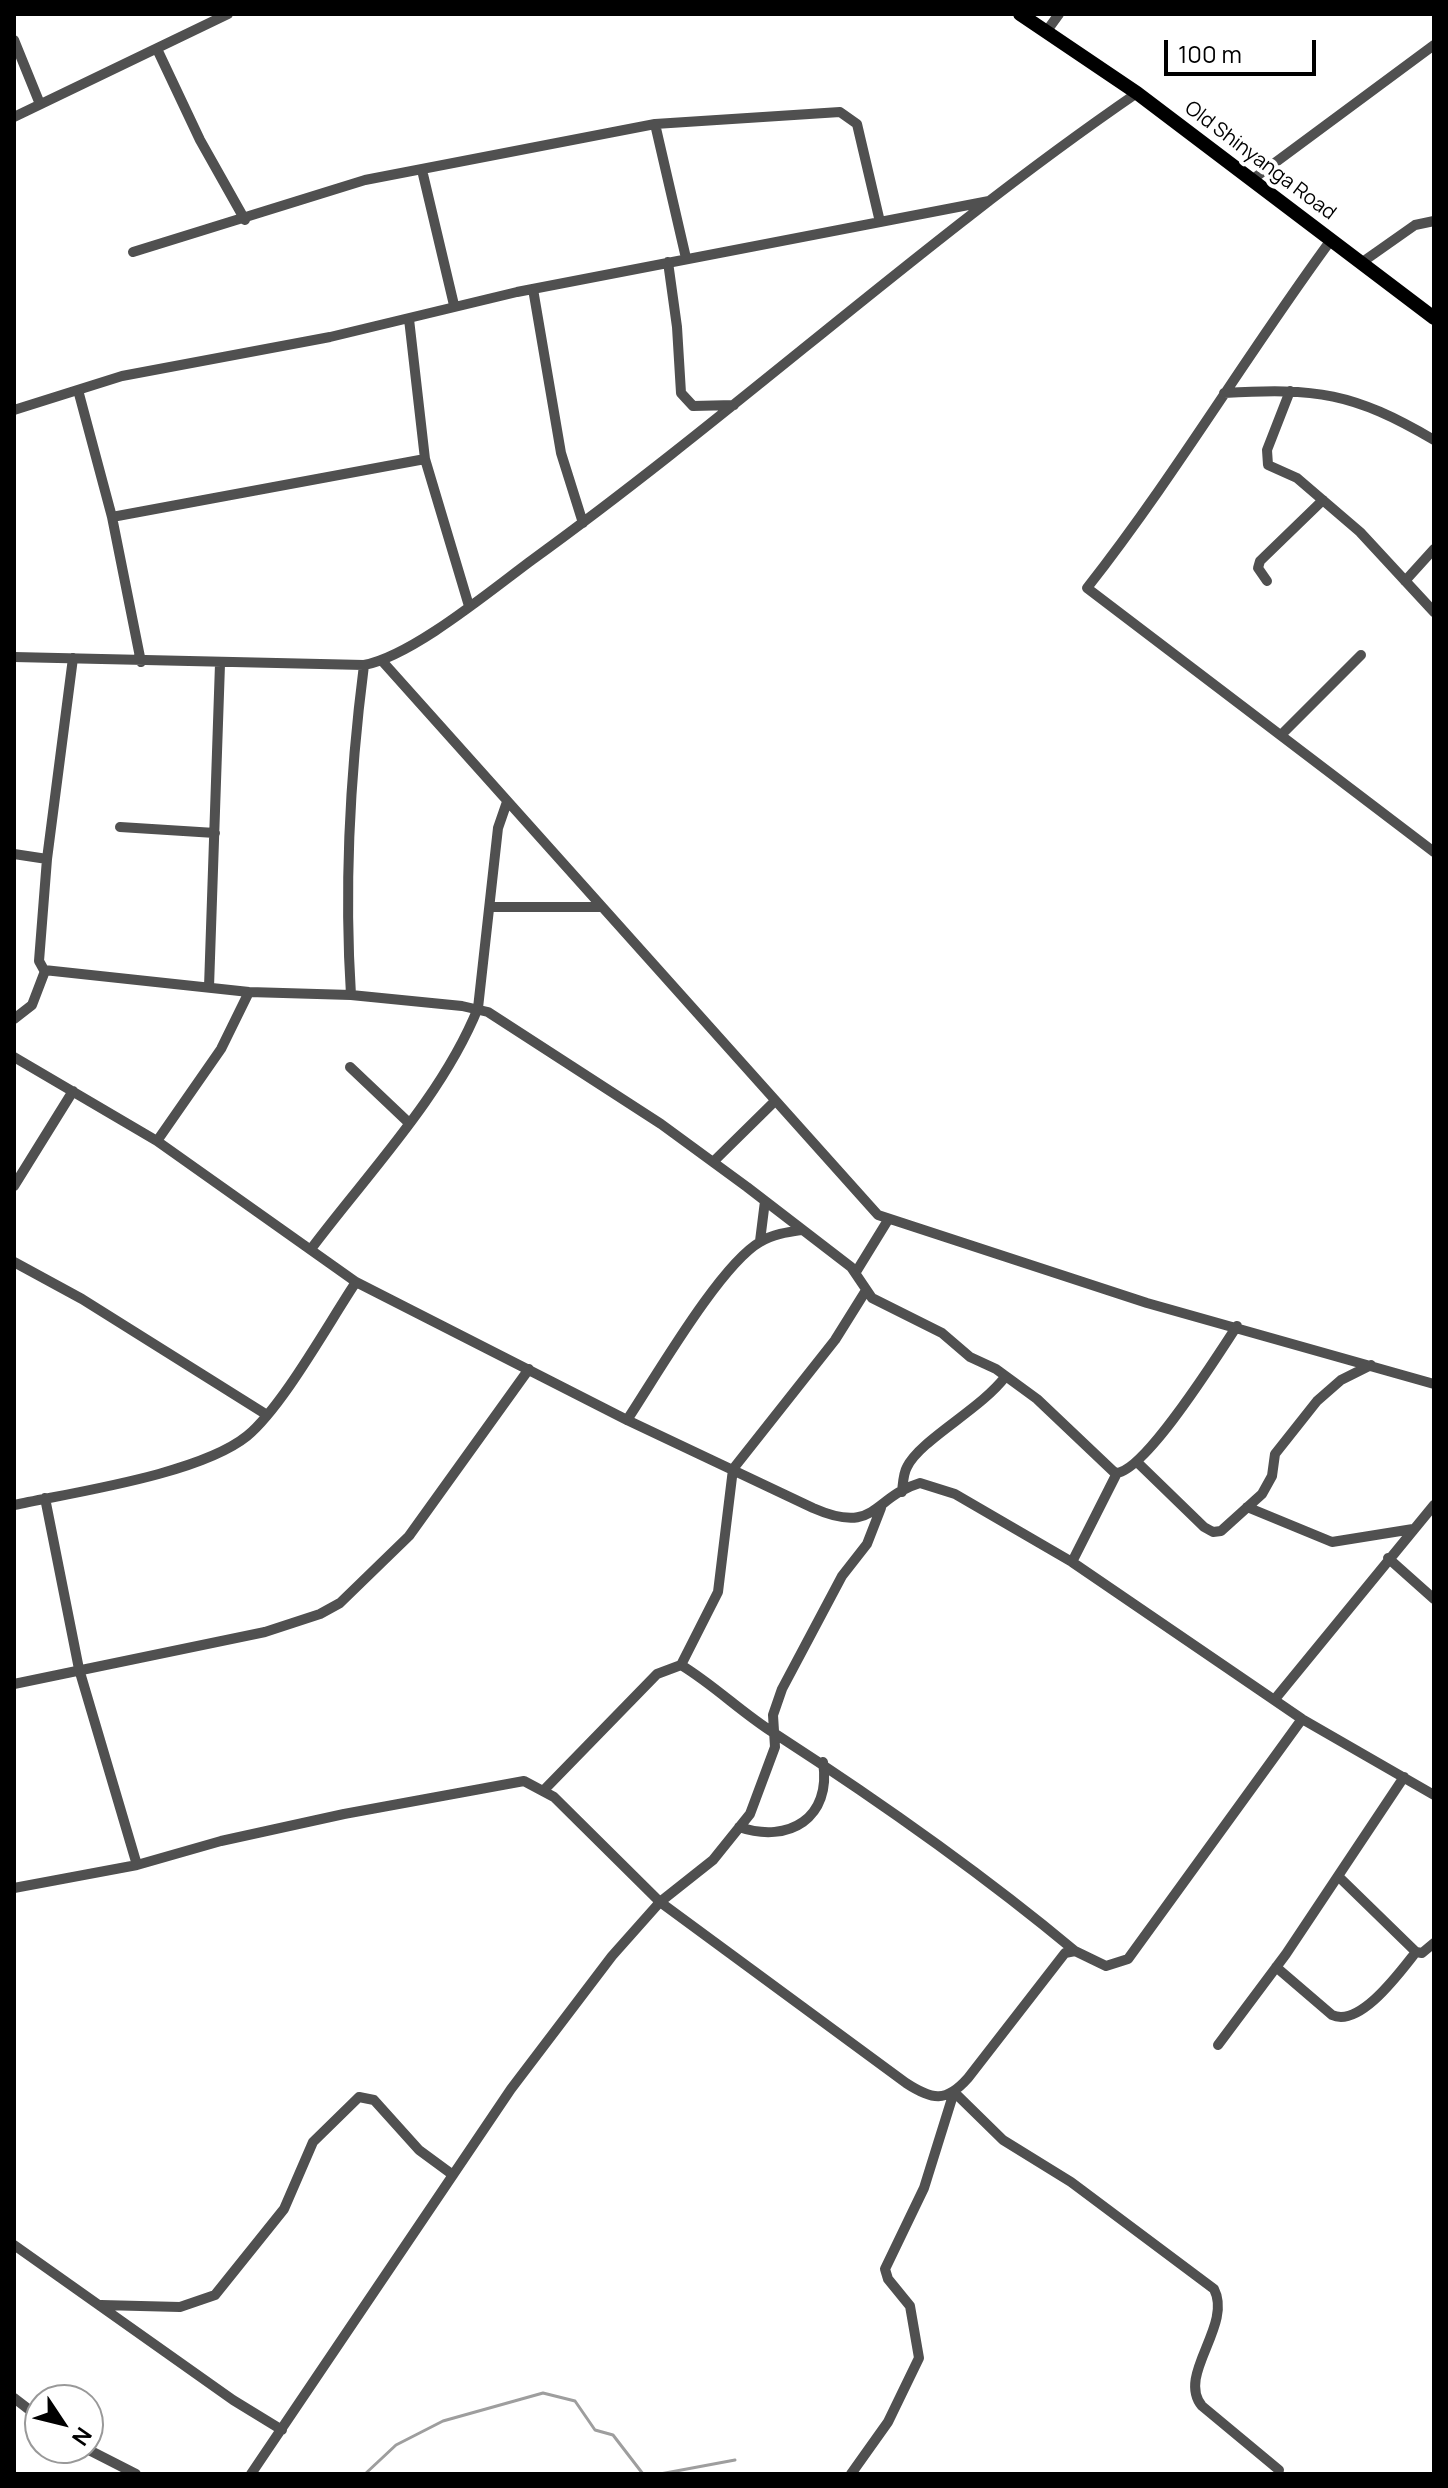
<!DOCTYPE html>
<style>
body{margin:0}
#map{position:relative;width:1448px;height:2488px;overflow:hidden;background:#fff;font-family:Manrope,sans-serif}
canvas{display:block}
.frame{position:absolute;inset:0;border:16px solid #000;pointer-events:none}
.north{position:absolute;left:24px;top:2384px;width:80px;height:80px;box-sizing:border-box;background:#fff;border:2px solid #999;border-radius:50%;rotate:125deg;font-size:22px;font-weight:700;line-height:32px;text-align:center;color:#000}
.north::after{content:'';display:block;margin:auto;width:28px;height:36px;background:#000;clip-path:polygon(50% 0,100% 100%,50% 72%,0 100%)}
.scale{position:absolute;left:1164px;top:40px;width:152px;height:36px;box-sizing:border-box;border:4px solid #000;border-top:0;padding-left:10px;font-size:24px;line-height:28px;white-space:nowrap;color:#000;-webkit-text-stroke:6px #fff;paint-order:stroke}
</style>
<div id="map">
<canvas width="1448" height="2488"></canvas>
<div class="frame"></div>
<div class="north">N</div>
<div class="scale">100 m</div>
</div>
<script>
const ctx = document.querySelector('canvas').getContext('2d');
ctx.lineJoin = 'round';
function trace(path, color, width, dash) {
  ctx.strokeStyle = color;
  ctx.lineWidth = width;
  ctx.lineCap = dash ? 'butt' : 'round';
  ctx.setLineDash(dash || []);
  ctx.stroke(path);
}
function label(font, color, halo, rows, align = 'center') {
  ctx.font = font + ' Manrope,sans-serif';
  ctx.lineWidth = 8;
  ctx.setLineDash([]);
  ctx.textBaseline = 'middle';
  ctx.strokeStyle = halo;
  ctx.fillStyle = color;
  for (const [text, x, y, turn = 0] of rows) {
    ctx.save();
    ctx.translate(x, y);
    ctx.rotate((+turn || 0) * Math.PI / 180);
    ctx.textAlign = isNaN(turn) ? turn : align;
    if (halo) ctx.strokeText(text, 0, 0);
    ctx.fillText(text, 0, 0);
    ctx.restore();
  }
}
const stream = new Path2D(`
 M365,2474l31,-29 47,-24 100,-28 32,8 20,29 18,5 30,39
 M660,2474l75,-14`);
const minor = new Path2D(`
 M1046,32l13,-18
 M14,40l26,64
 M157,49l43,91 45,80
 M14,117l214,-103
 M655,124l31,134
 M422,170l32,135
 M1253,179l181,-134
 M1331,240c-84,114 -156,236 -244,348l347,264
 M133,252l232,-72 290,-56 185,-12 17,12 23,98
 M668,262l9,65 4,66 12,13 41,-1
 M1361,263l54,-38 19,-4
 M533,289l28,164 22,70
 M409,319l16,140 44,147
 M78,390l34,127 29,145
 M1290,391l-23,59 1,15 29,13 63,54 74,80
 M1224,393c93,-5 128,-1 210,47
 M14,410l108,-34 208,-39 187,-45 472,-91
 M112,517l313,-58
 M1267,581l-9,-13 2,-7 63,-61
 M1405,581l29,-32
 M14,657l350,8c48,-9 126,-74 168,-105 206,-149 395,-323 605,-467
 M73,658l-26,201 -8,102 5,9 205,22 102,3 111,11 26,6 173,112 86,63 104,80 21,31 70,35 28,24 26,12 41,30 78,74c29,1 104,-120 122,-147
 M383,662l495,553 269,88 287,81
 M1281,735l80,-80
 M120,827l95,6
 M14,854l33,5
 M491,907h111
 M209,987l11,-323
 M351,995c-7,-109 -1,-221 13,-330
 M14,1019l18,-14 13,-34
 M14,1057l143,84 199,141 271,138 186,88c64,28 59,-11 107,-25l35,11 117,68 230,157 132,76
 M350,1067l58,55
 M157,1141l64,-92 28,-57
 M713,1162l61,-60
 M14,1186l59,-95
 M760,1241l5,-40
 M311,1249c57,-76 131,-152 167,-241l20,-180 9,-26
 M14,1262l68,37 185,116
 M856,1272l32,-52
 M627,1420c28,-42 93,-155 133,-178 13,-8 28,-10 42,-12
 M1137,1462l67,65 9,5 8,-1 41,-37 10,-18 3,-22 42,-53 24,-21 30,-15
 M902,1492c1,-8 1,-18 5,-25 13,-27 74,-58 98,-90
 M45,1498l34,171 58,196
 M14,1505c61,-13 186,-31 233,-69 36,-30 81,-112 109,-154
 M1247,1507l85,35 81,-13
 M1388,1558l46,41
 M1072,1562l45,-89
 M681,1665l37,-73 15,-123 102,-129 30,-48
 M14,1684l251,-52 55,-18 20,-11 69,-67 120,-167
 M1275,1699l159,-194
 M544,1790l113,-116 24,-9c33,20 61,48 93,68 105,68 205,138 301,218
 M739,1827c50,17 93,-9 84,-65
 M1339,1877l77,75 6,1 12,-10
 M14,1888l123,-23 84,-24 123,-27 180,-33 30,16 106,105 246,181c26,17 40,20 62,-5l97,-125 10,-2 31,15 22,-7 174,-240
 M1276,1967l56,48c28,13 68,-43 84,-63
 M1218,2045l68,-91 118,-177
 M14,2245l219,155 49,30
 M101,2305l79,2 35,-12 69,-86 29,-67 46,-45 15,3 45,50 34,25
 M14,2398l26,20
 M85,2448l51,26
 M251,2474l260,-385 101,-133 48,-54 53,-42 37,-46 25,-67 -2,-32 9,-26 60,-113 25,-32 14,-36
 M851,2474l37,-52 31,-64 -9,-52 -22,-27 -3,-10 39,-81 30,-96 49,48 68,42 143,107c19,37 -38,86 -12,117l77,64`);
const major = new Path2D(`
 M1020,14l117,79 297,225`);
const streetNames = [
 ["Old Shinyanga Road",1260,161,37]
];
trace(stream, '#9e9e9e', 3);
trace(minor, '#505050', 10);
trace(major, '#000', 14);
label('20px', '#000', '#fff', streetNames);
</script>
